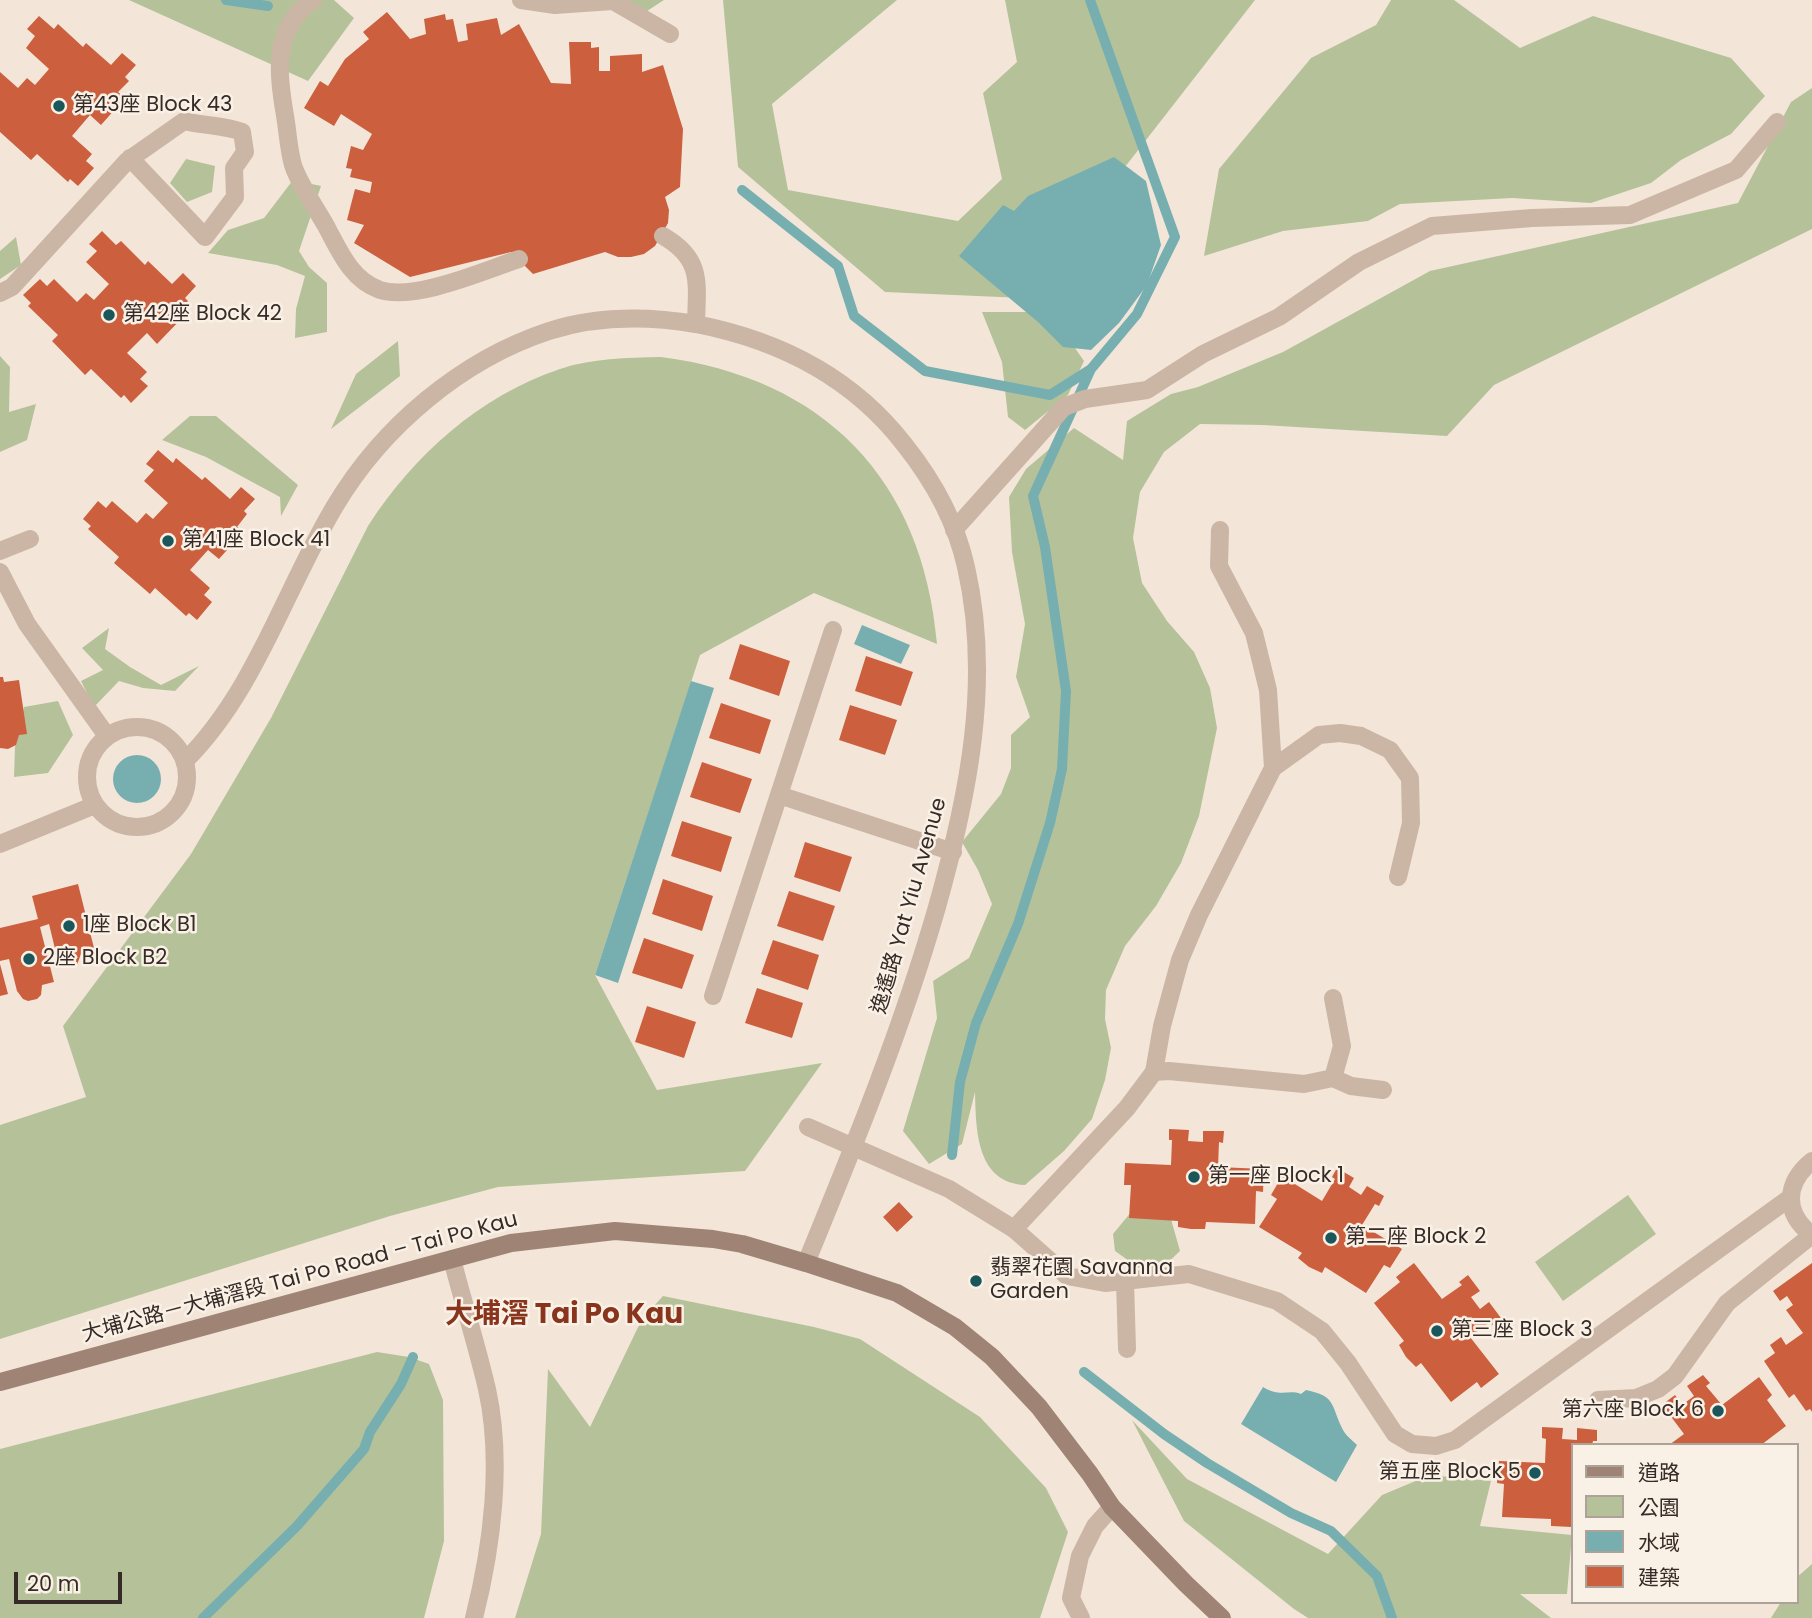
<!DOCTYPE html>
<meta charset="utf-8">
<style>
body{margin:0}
#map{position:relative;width:1812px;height:1618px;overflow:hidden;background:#f3e6d9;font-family:Poppins,"Noto Sans TC",sans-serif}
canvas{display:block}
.legend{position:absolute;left:1571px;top:1443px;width:228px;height:161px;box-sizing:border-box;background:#faf1e6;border:2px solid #aca29a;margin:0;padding:9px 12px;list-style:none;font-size:21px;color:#362b27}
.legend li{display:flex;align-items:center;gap:14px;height:35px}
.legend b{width:35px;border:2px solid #aca29a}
.scale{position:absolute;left:14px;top:1572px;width:108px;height:32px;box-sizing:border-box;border:4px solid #362b27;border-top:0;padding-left:9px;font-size:21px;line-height:24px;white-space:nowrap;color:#362b27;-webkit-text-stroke:5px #faf1e6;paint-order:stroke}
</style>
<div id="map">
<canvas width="1812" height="1618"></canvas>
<ul class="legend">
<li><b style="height:9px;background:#9f8476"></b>道路</li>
<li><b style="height:19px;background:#b5c299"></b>公園</li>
<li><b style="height:19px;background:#77afb1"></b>水域</li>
<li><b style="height:19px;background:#cc5f3e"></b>建築</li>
</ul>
<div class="scale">20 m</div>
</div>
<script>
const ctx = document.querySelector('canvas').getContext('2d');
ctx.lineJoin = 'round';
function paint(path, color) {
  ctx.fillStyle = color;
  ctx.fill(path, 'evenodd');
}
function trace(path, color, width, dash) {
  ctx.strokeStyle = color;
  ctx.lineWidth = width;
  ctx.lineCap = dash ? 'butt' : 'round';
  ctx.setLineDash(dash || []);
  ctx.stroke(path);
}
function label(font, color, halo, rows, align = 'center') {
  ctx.font = font + ' Poppins,"Noto Sans TC",sans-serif';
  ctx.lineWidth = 5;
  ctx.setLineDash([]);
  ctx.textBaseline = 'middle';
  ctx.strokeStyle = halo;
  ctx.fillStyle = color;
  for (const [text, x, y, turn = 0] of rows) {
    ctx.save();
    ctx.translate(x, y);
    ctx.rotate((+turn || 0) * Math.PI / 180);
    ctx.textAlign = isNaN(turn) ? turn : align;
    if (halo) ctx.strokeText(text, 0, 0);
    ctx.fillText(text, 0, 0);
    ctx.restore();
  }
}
const green = new Path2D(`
 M129,0h205l20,18 -46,63z
 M594,0h70l-20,13z
 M723,0h174l-125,104 16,86 170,31 44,-42 -19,-86 34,-31 -12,-62h250l-232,298 -138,-6 -147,-125z
 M1391,0h63l66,48 73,-32 138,42 34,38 -34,38 -50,26 -30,23 -60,20 -79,-5 -112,6 -32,17 -85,10 -79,25 15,-87 92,-111 65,-33z
 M1812,88v141l-318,156 -47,51 -184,-11 -63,-1 -36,28 -24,40 -7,46 9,45 25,38 27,31 16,36 7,40 -18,88 -18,47 -25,43 -31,40 -19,44 -1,29 6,29 -6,32 -13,39 -28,32 -39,34c-49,-2 -49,-56 -50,-93l-13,52 -33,20 -26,-33 34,-113 -4,-37 36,-23 23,-54 -14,-34 -16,-28 39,-48 10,-26v-33l19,-18 -14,-40 9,-53 -13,-72 -3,-55 17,-28 48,-41 49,32 4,-39 44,-27 27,-7 85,-35 147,-81 308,-68 53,-101z
 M186,159l29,7 -3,26 -25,10 -17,-19z
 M293,180l28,6 -22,65 10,16 18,16v49l-32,6 1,-29 9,-33 -28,-11 -69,-12 20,-23 36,-12z
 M16,237l5,28 -21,14v-28z
 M982,312h68l34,49 -16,34 -43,35 -17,-13 -6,-55z
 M398,341l2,35 -69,53 25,-55z
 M0,356l10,11 -1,45 27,-8 -9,36 -27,12z
 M661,357c163,21 262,122 276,287l-123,-51 -114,62 -105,320 62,115 165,-27 -77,108 -247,16 -108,29 -390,123v-214l86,-28 -23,-71 128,-172 80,-136 97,-192c46,-71 110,-129 192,-157 32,-11 67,-11 101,-12z
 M190,416h26l82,69 -17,31 -1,-19 -74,-40 -44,-17z
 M109,628l-4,21 25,18 31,18 38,-19 -24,25 -32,-3 -24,-7 -25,26 -13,-26 22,-11 -21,-22z
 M58,701l15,34 -25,38 -34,4 1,-30 9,-40z
 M1628,1195l28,39 -93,67 -28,-39z
 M1132,1211l37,1 11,39 -19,18 -22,-1 -24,-17 -2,-17z
 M663,1296l151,31 46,12 120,78 66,71 22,44 -28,86h-525l26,-84 7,-165 42,58 52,-108z
 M377,1352l32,5 20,7 14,36 1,141 -20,77h-424v-169z
 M1132,1420l55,59 141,75 54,-59 48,-20 61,6 -11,45 92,9 -5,59h-47l31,24h-243l-14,-9 -110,-88z
 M1812,1564v54h-41l10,-16h15v-24z`);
const water = new Path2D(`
 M1114,157l32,24 15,64 -14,40 -28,38 -28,27 -28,-3 -25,-25 -79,-66 44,-51 11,6 14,-15z
 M862,625l48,20 -9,19 -47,-20z
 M691,681l23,7 -96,295 -23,-8z
 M113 779a24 24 0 1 1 48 0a24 24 0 1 1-48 0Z
 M1263,1387c19,11 24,2 38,7l5,-4c30,6 25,15 36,38 3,7 10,12 15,17l-21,37 -95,-58z`);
const stream = new Path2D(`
 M226,0l42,6
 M742,190l96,76 16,50 71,55 125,24 41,-26
 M952,1155l8,-73 16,-59 42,-99 32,-101 12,-54 4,-78 -21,-144 -12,-51 58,-127 46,-55 38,-77 -85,-237
 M1084,1372l80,62 43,29 84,50 40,18 46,45 15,42
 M203,1618l94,-92 67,-77 6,-17 31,-48 12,-27`);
const building = new Path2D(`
 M387,12l23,27 16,-5 -2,-15 21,-5 1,6 7,-1 5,23 10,-2 -2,-16 31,-6 4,17 18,-11 32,59 20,1 -2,-42h22v6l8,-1v24h11v-15l32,-2v18l21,-7 20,64 -3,58 -15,10 4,13 -1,13 -13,23 -11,8 -13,3h-13l-13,-5 -72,22 -22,-22 -101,25 -56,-34 10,-18 -17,-5 8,-31 15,4 2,-11 -22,-5 2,-8 -6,-1 5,-22 12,4 9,-16 -31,-20 -7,12 -30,-18 16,-27 8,5 17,-27 24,-20 -6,-7z
 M39,16l15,13 4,-5 25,23 3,-4 25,22 11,-12 14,12 -11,12 4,4 -11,11 7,6 -24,27 -11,-10 -18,21 20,18 -6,7 8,7 -16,18 -8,-7 -2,3 -31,-28 -6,6 -31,-28v-60l18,16 9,-10 8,7 14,-16 -23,-21 9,-12 -8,-7z
 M102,231l14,14 5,-4 24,24 3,-4 24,23 11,-11 13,13 -11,12 3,3 -12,11 6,6 -25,26 -10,-11 -20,20 20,19 -7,7 8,7 -17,17 -7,-8 -3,3 -30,-29 -6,6 -33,-34 6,-6 -30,-29 3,-3 -8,-8 17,-16 7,7 7,-7 23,23 9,-9 8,7 15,-16 -23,-22 11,-11 -8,-7z
 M158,450l15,13 3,-5 26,22 3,-3 25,22 11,-12 14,12 -11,12 3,3 -10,13 6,5 -24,27 -11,-9 -18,20 20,18 -6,7 8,7 -15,18 -8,-7 -3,3 -31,-28 -5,6 -36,-31 5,-6 -31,-28 3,-3 -8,-7 15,-18 8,7 6,-7 25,22 9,-10 7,6 15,-16 -24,-22 10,-11 -8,-6z
 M740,644l50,17 -11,35 -50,-17z
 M866,656l47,16 -12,34 -46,-15z
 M0,677h3l1,5 15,-2 8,54 -8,1 -3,10 -8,4 -8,-1z
 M721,703l50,17 -11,34 -51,-16z
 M850,705l47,15 -12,35 -46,-15z
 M702,762l50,17 -12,34 -50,-16z
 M682,821l50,16 -11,35 -50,-16z
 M805,842l47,15 -12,35 -46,-15z
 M663,879l50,17 -11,35 -50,-17z
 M78,884l16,64 -12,3 -5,14 -9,2 -5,-2 -6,-8 -8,-33 -9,3 14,55 -12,3 -1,10 -4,4 -9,2 -5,-2 -6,-8 -8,-32 -9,2v-33l38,-9 -6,-23z
 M789,891l46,15 -12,35 -46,-15z
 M644,938l50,17 -12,34 -50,-16z
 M773,940l46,15 -11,35 -47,-16z
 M0,964l8,30 -8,2z
 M757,988l46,15 -11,35 -47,-15z
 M647,1006l49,16 -12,36 -49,-16z
 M1169,1129l20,1 -1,11 15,1v-11h21l-1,12 -4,-1 -1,25 46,2 -1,23 -7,-1 -1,33 -49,-2 -1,7h-14l-13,-2v-6l-49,-3 2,-33h-7l1,-22 46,2 1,-25h-3z
 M1337,1168l17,10 -5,9 12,8 6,-9 17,10 -5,10 -4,-2 -13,21 40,24 -12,19 -6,-3 -18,28 -41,-26 -3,6 -13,-6 -11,-9 4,-5 -43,-26 18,-28 -6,-4 11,-19 40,25 13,-22 -3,-2z
 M899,1202l14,15 -16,15 -14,-15z
 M1414,1263l28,36 20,-14 -3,-3 9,-7 12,16 -9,6 9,12 9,-7 12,16 -9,7 -2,-3 -20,15 29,37 -18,14 -4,-6 -26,20 -30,-39 -5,4 -10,-10 -7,-12 5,-4 -30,-38 26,-21 -4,-5z
 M1812,1263v149l-2,-3 -4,2 -12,-17 -5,4 -25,-37 11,-8 -5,-8 11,-8 5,8 17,-12 -17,-23 7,-5 -6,-9 -7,5 -7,-10z
 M1703,1375l7,8 -4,3 16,19 37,-28 13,18 -5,5 19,26 -25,19h-92l15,-11 -15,-20 -3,3 -7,-10 16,-12 7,10 12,-9 -7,-10z
 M1542,1427l21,1 -1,11 15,1v-12l20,2v11h-4l-1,4h-20v82l-21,-1v-7l-49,-2 2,-33 -7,-1 2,-22 46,2 1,-24 -4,-1z`);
const service = new Path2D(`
 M313,0c-44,31 -34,78 -27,122 2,14 3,29 7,43 6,19 23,43 33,61 13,24 25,54 54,64 35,11 103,-19 139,-31
 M521,0l34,5 58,-4 57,33
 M0,293l12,-6 115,-126 57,-40c20,5 40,4 58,11l3,20 -11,16 1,29 -30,40 -75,-79
 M954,530l110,-123 21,-8 62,-9 56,-36 76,-37 80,-55 73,-36 100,-8 98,-3 106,-45 41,-48
 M1220,530l-1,36 35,67 14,57 5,78 -74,147 -19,45 -18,66 -8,46 15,-1 135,13 29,-6 9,-32 -9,-48
 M0,551l30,-12
 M0,572l27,52 80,112
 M87 777a50 50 0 1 1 100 0a50 50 0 1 1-100 0Z
 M185,761c71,-71 99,-170 150,-255 47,-79 126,-146 214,-175 47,-15 99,-15 147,-7 1,-42 7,-65 -33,-88
 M1273,768l46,-33 21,-2 21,3 29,14 20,28 1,45 -13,54
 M779,795l174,57
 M0,844l95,-39
 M713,996l120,-366
 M1333,1078l18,8 32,4
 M1014,1229l53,47 38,7 84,-9 88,27 45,30 26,32 47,71 17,10 24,2 19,-6 336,-243
 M1125,1281l2,68
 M1598,1400l38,-2 22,-9 17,-13 52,-73 85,-68c-29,-22 -27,-52 0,-74
 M1081,1618l-10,-20 9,-42 15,-30 17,-19`);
const minor = new Path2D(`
 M696,324c82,16 156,53 208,120 28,35 52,78 62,123 26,114 2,230 -29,340 -35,122 -83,239 -131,356
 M808,1127l141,62 65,40 113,-121 27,-36
 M452,1259c11,43 25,87 35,130 16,73 5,158 -13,229`);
const secondary = new Path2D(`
 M0,1382l511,-139 104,-12 98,8 29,5 64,19 91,30 58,34 37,30 47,50 51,67 22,33 74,77 36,34`);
const markers = [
 [59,106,7,"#1a565a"],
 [109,315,7,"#1a565a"],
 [168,541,7,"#1a565a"],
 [69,926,7,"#1a565a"],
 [29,959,7,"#1a565a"],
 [1194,1177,7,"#1a565a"],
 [1331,1238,7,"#1a565a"],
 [976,1281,7,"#1a565a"],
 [1437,1331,7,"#1a565a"],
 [1718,1411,7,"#1a565a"],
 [1535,1473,7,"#1a565a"]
];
const poiNames = [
 ["第43座 Block 43",73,106],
 ["第42座 Block 42",123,315],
 ["第41座 Block 41",182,541],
 ["1座 Block B1",83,926],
 ["2座 Block B2",43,959],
 ["第一座 Block 1",1208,1177],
 ["第二座 Block 2",1345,1238],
 ["翡翠花園 Savanna",990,1269],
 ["Garden",990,1293],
 ["第三座 Block 3",1451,1331],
 ["第六座 Block 6",1704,1411,"right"],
 ["第五座 Block 5",1521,1473,"right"]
];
const streetNames = [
 ["逸遙路 Yat Yiu Avenue",910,906,-74],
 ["大埔公路－大埔滘段 Tai Po Road – Tai Po Kau",300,1278,-15]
];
const districtNames = [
 ["大埔滘 Tai Po Kau",564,1316]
];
paint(green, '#b5c299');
paint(water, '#77afb1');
trace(stream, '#77afb1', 10);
paint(building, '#cc5f3e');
trace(service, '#cbb6a5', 18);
trace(minor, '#cbb6a5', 18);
trace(secondary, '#9f8476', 18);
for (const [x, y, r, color] of markers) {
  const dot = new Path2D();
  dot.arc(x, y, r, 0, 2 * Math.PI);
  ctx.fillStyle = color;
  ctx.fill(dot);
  trace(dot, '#faf1e6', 2.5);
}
label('21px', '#362b27', '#faf1e6', poiNames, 'left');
label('21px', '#362b27', '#faf1e6', streetNames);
label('bold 28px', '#89341c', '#faf1e6', districtNames);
</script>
